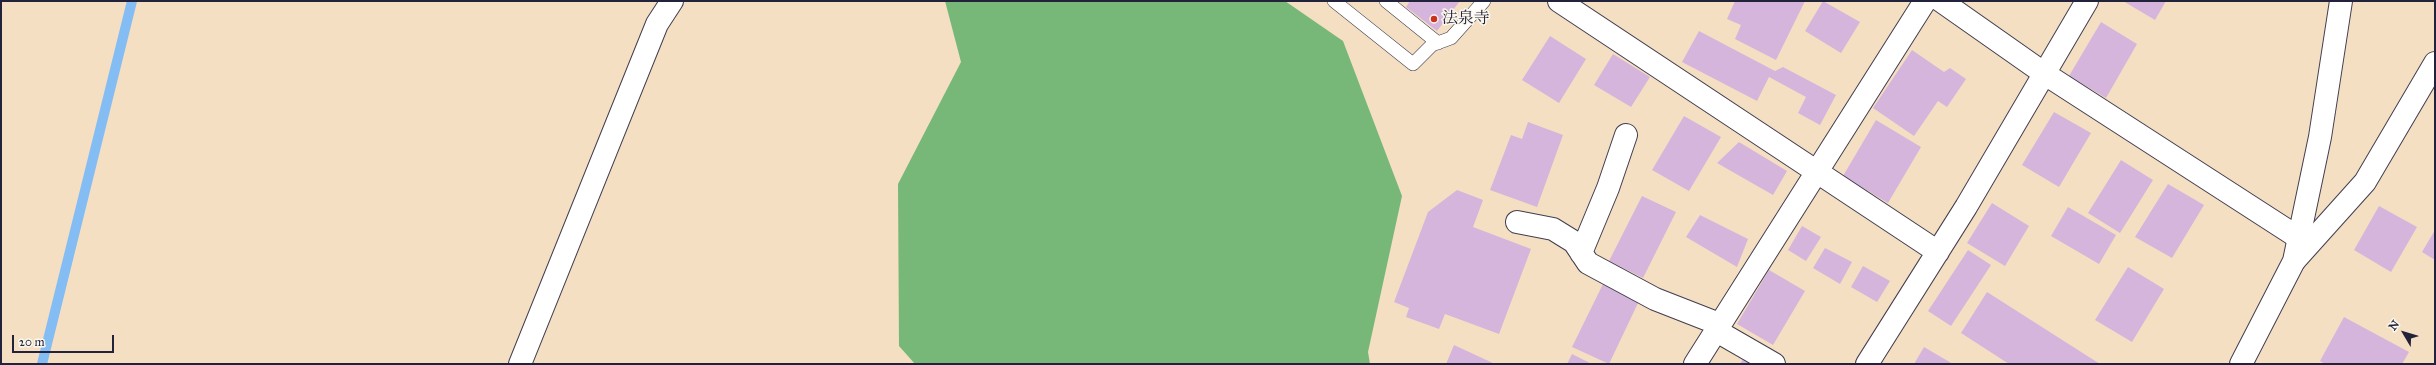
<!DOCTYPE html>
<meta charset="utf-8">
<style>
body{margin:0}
#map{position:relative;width:2436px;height:365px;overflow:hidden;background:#f4dfc3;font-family:"IM FELL Great Primer",serif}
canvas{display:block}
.frame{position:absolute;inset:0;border:2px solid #22223b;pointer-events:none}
.north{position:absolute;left:2384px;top:313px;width:40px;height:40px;-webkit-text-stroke:3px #fbf7ec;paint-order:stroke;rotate:308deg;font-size:11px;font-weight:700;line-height:16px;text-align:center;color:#22223b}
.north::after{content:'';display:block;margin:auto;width:14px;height:18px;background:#22223b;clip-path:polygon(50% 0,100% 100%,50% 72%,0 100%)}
.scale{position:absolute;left:12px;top:335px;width:102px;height:18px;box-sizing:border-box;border:2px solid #22223b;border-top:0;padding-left:5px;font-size:12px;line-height:14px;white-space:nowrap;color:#22223b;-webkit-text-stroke:3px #fbf7ec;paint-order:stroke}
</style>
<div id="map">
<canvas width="2436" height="365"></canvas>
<div class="frame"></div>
<div class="north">N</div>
<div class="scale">20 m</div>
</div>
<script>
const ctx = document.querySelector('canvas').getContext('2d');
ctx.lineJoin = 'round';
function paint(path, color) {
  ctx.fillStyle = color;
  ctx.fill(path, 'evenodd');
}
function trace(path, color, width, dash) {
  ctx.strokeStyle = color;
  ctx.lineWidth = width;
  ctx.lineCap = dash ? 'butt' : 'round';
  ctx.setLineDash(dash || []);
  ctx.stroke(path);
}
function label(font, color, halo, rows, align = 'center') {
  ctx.font = font + ' "IM FELL Great Primer","Noto Serif JP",serif';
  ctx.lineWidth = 3;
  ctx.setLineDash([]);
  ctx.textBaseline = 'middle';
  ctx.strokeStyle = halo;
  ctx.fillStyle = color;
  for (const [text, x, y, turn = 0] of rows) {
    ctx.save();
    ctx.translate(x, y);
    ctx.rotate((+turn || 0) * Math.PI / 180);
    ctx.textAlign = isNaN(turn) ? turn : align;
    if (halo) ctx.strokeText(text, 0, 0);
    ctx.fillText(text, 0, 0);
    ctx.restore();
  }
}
const forest = new Path2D(`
 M945,1h340l58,40 59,155 -34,156 2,12h-455l-16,-18 -1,-162 63,-122z`);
const stream = new Path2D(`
 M42,364l90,-363`);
const building = new Path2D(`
 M1410,1h50l-23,30 -31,-24z
 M1735,1h70l-29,59 -41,-21 6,-14 -14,-6z
 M1823,1l37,21 -19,31 -36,-22z
 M2123,1h43l-11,19z
 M2101,22l36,22 -31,54 -37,-22z
 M1699,31l76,40 8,-4 53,28 -16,30 -22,-12 8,-16 -37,-20 -12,24 -75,-39z
 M1550,36l36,23 -27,44 -37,-23z
 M1912,50l32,22 6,-4 16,11 -19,28 -9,-6 -24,35 -41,-28z
 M1613,54l37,23 -19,30 -37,-22z
 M2054,112l37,21 -32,54 -37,-22z
 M1684,116l37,21 -32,54 -37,-21z
 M1876,120l45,27 -33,56 -45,-27z
 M1528,122l35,13 -26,72 -47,-17 21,-55 11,4z
 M1739,142l48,29 -14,24 -56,-32z
 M2121,160l32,20 -33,53 -32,-20z
 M2168,184l36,21 -32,53 -37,-21z
 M1457,190l26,10 -10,27 58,22 -32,85 -54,-20 -6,15 -33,-12 3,-9 -15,-6 34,-90z
 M1642,196l34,16 -33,66 -34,-17z
 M1992,203l37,23 -24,40 -38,-23z
 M2379,206l38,21 -26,45 -37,-22z
 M2068,207l48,28 -17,29 -48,-28z
 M1700,215l48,24 -11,28 -51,-30z
 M1802,226l19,11 -15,24 -18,-11z
 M2435,230v30l-13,-8z
 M1825,248l27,14 -12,22 -27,-16z
 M1968,250l23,15 -40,61 -23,-15z
 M1863,266l27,15 -13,21 -26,-15z
 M2128,267l36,22 -32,53 -37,-22z
 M1769,270l36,21 -32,54 -36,-21z
 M1603,284l36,17 -30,63 -37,-17z
 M1987,292l113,72h-91l-48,-31z
 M2344,317l65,35 -7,12h-77l-5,-3z
 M1454,345l41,19h-49z
 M1924,347l29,17h-39z
 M1572,354l20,10h-25z
 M1743,359l8,5h-11z`);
const lane = new Path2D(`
 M1334,1l79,63 19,-19 19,-7 33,-37
 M1386,1l52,42`);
const street = new Path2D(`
 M1559,1l379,251
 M1941,1l104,73 254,164
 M1517,222l36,7 21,13 14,21 67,36 64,25
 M1581,253l27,-65 18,-53
 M2295,260l70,-78 70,-119
 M1715,330l59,34
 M520,364l137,-340 15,-23
 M1695,364l230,-363
 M1867,364l99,-157 121,-206`);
const secondary = new Path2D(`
 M2241,364l53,-103 26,-124 21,-136`);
const markers = [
 [1434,19,4,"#c8321e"]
];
const poiNames = [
 ["法泉寺",1442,19]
];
paint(forest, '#77b879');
trace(stream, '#84bcf4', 10);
paint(building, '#d6b5dd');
trace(lane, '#423e4f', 14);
trace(street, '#423e4f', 24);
trace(secondary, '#423e4f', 24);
trace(lane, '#fff', 13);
trace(street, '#fff', 22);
trace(secondary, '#fff', 22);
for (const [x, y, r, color] of markers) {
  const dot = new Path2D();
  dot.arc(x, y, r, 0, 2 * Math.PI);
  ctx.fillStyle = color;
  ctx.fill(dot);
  trace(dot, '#fbf7ec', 1.5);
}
label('16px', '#22223b', '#fbf7ec', poiNames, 'left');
</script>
